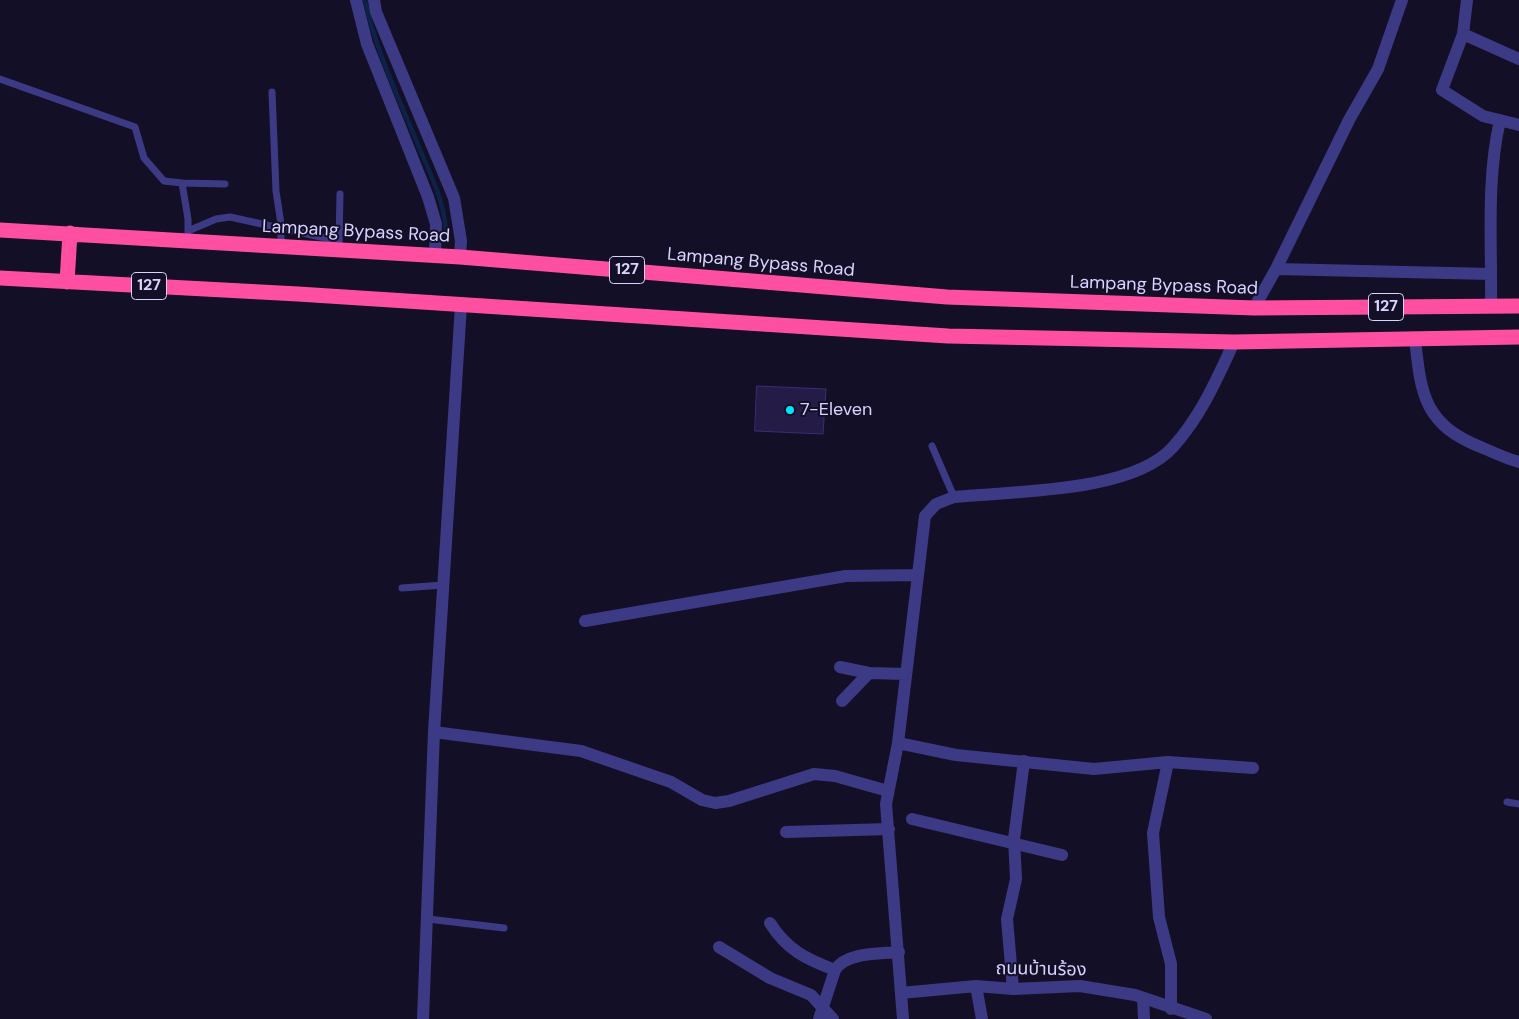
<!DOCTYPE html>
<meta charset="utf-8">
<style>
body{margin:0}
canvas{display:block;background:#130f26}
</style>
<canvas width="1519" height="1019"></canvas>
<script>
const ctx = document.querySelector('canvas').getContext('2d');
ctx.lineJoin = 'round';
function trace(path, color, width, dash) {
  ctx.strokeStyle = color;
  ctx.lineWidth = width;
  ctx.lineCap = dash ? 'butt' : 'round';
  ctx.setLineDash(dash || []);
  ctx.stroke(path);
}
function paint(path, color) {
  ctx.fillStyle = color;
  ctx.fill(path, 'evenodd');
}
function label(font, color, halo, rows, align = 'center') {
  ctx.font = font + ' "DM Sans","Noto Sans Thai",sans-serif';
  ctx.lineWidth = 4;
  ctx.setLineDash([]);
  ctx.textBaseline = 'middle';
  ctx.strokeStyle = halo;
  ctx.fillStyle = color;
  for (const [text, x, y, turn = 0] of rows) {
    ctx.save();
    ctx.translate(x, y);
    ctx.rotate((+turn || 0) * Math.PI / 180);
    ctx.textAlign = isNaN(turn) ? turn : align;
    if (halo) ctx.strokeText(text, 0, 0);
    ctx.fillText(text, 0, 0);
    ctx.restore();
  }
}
const stream = new Path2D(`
 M365,0c11,52 36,103 56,152 12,28 26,56 25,88`);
const building = new Path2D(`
 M757,386l69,3 -3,45 -68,-3z`);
const lane = new Path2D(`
 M0,79l135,48 9,31 20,23 18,2
 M272,92l4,99 5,33v22
 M188,231l28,-12 14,-2 109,24
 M188,235v-16l-6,-36 43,1
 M339,244l1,-50
 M932,446l22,51
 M402,588l41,-3
 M1507,802l12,2
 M428,919l76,9`);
const street = new Path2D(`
 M356,0l11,44 61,153 8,27 -1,31
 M374,0l2,12 78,186 7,43 -1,16
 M1467,0l-4,34 -21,56 41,26 36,9
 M1463,34l56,25
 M1276,269l215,5
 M1491,307c1,-62 -5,-126 9,-187
 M1254,308l22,-39 73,-149 29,-51 24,-69
 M1415,339c6,58 10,86 68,109 12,5 24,11 36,14
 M585,621l261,-45 71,-1
 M840,667l29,6
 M842,701l27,-28 37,1
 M434,732l147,19 90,31 31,18 13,3 14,-2 85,-27 21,2 53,15
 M898,743l58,12 138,14 74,-7 85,6
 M1168,762l-15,71 6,84 12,47v45
 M912,819l150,36
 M786,832l103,-3
 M770,923c17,27 36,36 65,47
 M719,947l51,31 41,17 22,24
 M976,986l6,33
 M1013,989l-6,-70 9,-40 -2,-40 10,-78
 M901,993l75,-7 37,3 67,-3 55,9 71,24
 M1143,998l1,21
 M423,1019l11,-287 27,-427
 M819,1019l16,-49c11,-18 44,-16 64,-18
 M903,1019l-17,-215 12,-61 27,-227 11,-12 18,-7c60,-6 178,-4 219,-50 28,-31 44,-68 61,-105`);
const highway = new Path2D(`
 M0,230l460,27 487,40 307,11 265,-2
 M0,278l298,16 650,42 286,6 285,-5
 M67,282l3,-49`);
const markers = [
 [790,410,5,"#00e5ff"]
];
const shields = [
 [627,270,35],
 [149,286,35],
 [1386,307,35]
];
const shieldNames = [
 ["127",627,270],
 ["127",149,286],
 ["127",1386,307]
];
const streetNames = [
 ["Lampang Bypass Road",356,232,3],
 ["Lampang Bypass Road",761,263,5],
 ["Lampang Bypass Road",1164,286,2],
 ["ถนนบ้านร้อง",1041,970,1]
];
const poiNames = [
 ["7-Eleven",800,410]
];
trace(stream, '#0c2248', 4.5);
paint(building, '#241b47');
trace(building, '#3b2d73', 1);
trace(lane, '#3d3a85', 7);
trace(street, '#3d3a85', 12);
trace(highway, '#ff4fa3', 15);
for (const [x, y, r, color] of markers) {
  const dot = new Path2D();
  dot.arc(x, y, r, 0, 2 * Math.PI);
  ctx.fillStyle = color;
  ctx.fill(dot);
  trace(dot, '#130f26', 2);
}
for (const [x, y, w] of shields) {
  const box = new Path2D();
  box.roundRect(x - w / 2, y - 13.5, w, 27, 4);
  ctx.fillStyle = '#130f26';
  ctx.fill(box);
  trace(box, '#d9d4ff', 1);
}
label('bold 16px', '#d9d4ff', null, shieldNames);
label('18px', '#d9d4ff', '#130f26', streetNames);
label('18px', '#d9d4ff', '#130f26', poiNames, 'left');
</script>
